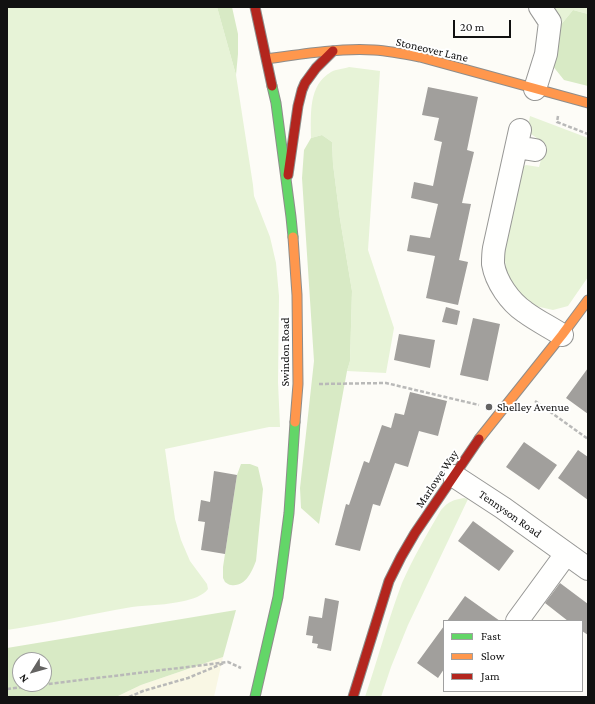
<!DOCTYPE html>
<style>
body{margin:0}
#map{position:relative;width:595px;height:704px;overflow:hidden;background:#fdfcf7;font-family:"Crimson Pro",serif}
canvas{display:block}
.frame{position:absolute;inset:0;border:8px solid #111;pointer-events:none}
.legend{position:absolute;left:443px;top:620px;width:140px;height:72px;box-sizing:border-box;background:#fff;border:1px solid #a0a0a0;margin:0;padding:5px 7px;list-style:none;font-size:12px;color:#111}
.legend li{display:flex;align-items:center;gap:8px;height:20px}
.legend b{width:20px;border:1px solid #a0a0a0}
.north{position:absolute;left:12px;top:652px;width:40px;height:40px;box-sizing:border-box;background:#fff;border:1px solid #a0a0a0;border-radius:50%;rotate:233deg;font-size:11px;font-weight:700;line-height:16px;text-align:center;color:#111}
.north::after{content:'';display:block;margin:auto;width:14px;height:18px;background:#646362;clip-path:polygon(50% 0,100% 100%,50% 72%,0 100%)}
.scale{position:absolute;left:453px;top:20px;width:58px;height:18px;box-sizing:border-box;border:2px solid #111;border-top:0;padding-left:5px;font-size:12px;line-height:14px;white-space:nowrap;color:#111;-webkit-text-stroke:3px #fff;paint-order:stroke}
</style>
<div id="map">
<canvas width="595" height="704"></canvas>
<div class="frame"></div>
<ul class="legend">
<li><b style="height:5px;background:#63d668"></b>Fast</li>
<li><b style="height:5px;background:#ff974d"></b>Slow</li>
<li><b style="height:5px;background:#b3261e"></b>Jam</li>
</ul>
<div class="north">N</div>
<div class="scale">20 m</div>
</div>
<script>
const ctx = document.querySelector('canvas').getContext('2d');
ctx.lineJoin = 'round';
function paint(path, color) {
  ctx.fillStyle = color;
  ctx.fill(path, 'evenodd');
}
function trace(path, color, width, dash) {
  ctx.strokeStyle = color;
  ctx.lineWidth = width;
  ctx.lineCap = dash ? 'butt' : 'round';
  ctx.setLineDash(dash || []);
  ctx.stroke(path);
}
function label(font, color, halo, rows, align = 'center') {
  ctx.font = font + ' "Crimson Pro",serif';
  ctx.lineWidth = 4;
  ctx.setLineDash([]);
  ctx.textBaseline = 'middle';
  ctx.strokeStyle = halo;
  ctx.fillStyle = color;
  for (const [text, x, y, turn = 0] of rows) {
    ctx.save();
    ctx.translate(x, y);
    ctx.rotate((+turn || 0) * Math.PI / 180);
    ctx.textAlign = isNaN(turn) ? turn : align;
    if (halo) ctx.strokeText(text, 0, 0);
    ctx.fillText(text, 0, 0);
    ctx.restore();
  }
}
const farmland = new Path2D(`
 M223,657l-9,40h-98l25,-12z`);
const green = new Path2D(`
 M7,7h210l19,68 17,110 1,11 16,41 6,26 3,33 -1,86 2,45h-11l-104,22 10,70 6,21 9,21 17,23 1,5c-5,7 -16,10 -24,12 -17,4 -35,4 -52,6 -42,7 -83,17 -125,23z
 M553,7h35v7l-15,-4 -18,22z
 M349,67l31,4 -12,179 26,78 -8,45 -39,-2 3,-10 2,-70 -12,-72 -7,-55 -1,-22 -10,-7 -11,3c0,-23 -3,-53 20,-66 5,-3 12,-3 18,-5z
 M530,116l58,22v139l-20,29 -15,4 -22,-5 -16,-15 -9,-18 -2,-24 18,-81 4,-2 13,2 6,-23 -14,-10 -3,-8z
 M464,498l4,1 -60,126 -17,42 -10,30h-16c13,-38 23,-77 37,-114 11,-25 25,-49 39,-73 8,-9 12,-10 23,-12z`);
const forest = new Path2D(`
 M217,7h15l6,27v20l-2,21z
 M573,10l15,4v72l-24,-6 -12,-15 3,-33z
 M322,135l10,7 1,22 7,55 12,72 -2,70 -3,10 -28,153 -18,-16 -1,-20 14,-127 -12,-183 2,-28 7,-12z
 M241,464h9l8,3 5,22 -7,72c-4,10 -10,26 -25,24 -2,0 -4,-2 -6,-3l-2,-4v-11l14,-92z
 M236,610l-13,47 -82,28 -25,12h-109v-49zM20,660h24v24h-24z`);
const building = new Path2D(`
 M428,87l50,10 -11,53 7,2 -12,51 9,1 -12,56 9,2 -10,43 -32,-7 9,-42 -28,-5 3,-16 20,3 8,-34 -27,-6 3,-16 19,4 9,-44 -8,-2 5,-22 -17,-3z
 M446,307l14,4 -3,14 -15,-3z
 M473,318l27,6 -12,57 -28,-6z
 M399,334l36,6 -5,28 -36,-8z
 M588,368v46l-22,-16z
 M410,392l37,9 -9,35 -19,-5 -11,36 -13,-4 -15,43 -7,-2 -13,47 -25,-6 11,-41 3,1 15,-44 5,2 13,-38 9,3 4,-15 9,2z
 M524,442l33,23 -18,25 -33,-23z
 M578,450l10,7v43l-30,-22z
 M214,471l23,4 -12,79 -24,-4 4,-28 -7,-1 3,-21 9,2z
 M473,521l41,30 -15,20 -41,-30z
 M560,583l28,21v31l-6,-4v-10h-14l-23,-18z
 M465,596l35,25h-53z
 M325,598l14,3 -8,50 -14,-3 1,-4 -6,-1 1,-7 -7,-1 3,-19 13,2z
 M444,626v43l-6,9 -21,-15z`);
const path = new Path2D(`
 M558,116l-1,6 31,12
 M319,384l67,-1 93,22
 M535,401l53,38
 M7,689l221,-27 13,6
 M129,697l14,-6 45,-13 36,-15`);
const street = new Path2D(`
 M535,89l11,-35 4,-32 -10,-15
 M520,130l-26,118c-1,6 -1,11 -1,16 3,18 17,38 32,48 12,9 25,15 37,23
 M517,147l18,3
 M454,476l49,32 85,61
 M517,621l49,-67`);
const fast = new Path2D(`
 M272,86l4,17 15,114 2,20
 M255,697l23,-100 11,-84 6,-91`);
const slow = new Path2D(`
 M267,59c35,-5 71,-11 107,-9 16,1 31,4 46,7l168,46
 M293,237l4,58 1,89 -3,38
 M479,439l83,-104 26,-35`);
const jam = new Path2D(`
 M255,7l17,79
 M288,175l10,-69 4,-16 3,-7 11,-15 17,-17
 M353,697l36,-116 12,-24 14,-24 64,-94`);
const markers = [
 [489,407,4,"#646362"]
];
const streetNames = [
 ["Stoneover Lane",432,50,13],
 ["Swindon Road",285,352,-90],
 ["Marlowe Way",437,479,-56],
 ["Tennyson Road",510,514,35]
];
const poiNames = [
 ["Shelley Avenue",497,407]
];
paint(farmland, '#f9f7e4');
paint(green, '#e7f3d7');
paint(forest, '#d8eac5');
paint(building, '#a19f9c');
trace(street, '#979795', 24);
trace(fast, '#8e8d8b', 11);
trace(slow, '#8e8d8b', 11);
trace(jam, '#8e8d8b', 11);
trace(path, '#b9b9b8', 2.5, [4, 2]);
trace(street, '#fffffe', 22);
trace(fast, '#63d668', 9);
trace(slow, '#ff974d', 9);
trace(jam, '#b3261e', 9);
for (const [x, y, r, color] of markers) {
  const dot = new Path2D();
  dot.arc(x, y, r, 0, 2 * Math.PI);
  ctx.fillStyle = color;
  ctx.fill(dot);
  trace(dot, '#fff', 1.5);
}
label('12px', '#111', '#fff', streetNames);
label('12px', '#111', '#fff', poiNames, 'left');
</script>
